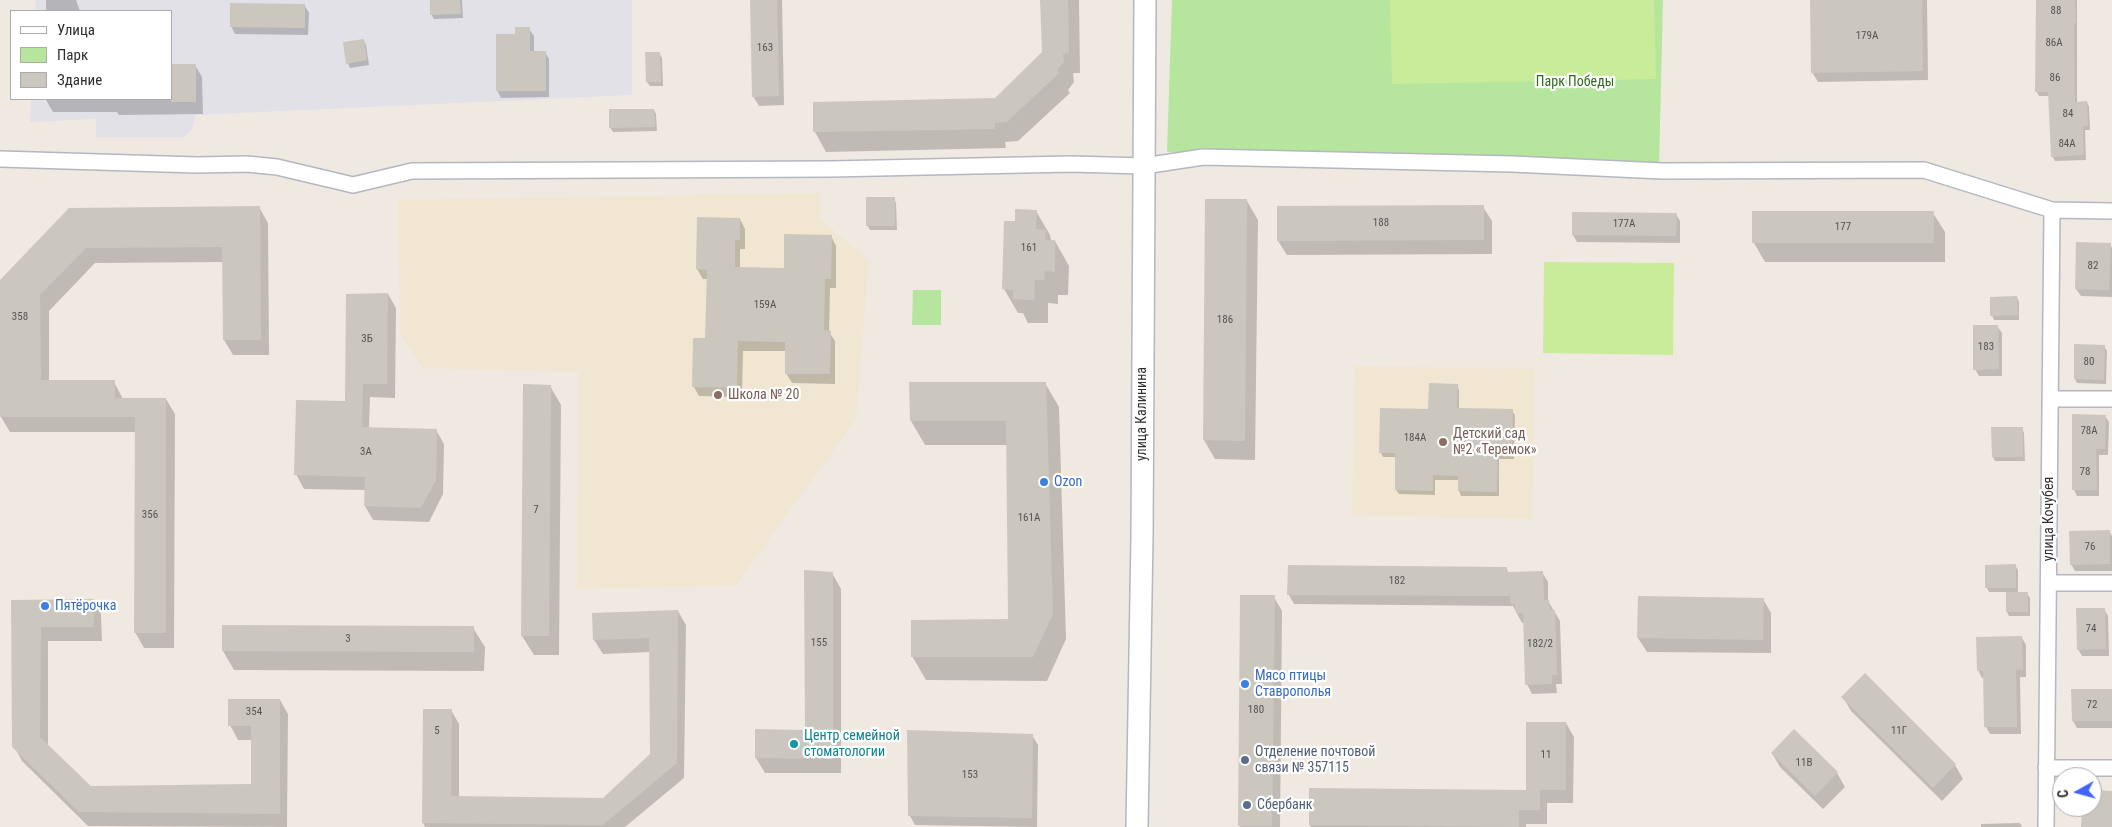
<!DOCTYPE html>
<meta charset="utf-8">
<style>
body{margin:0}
#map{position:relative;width:2112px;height:827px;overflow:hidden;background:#efe9e1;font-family:"Roboto Condensed",sans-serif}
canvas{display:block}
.legend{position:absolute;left:10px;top:10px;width:162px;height:90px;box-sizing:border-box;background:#fff;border:1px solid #ababab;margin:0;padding:6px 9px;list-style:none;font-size:15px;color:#2e2e2e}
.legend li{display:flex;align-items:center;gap:10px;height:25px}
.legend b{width:25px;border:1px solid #ababab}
.north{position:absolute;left:2052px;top:767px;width:50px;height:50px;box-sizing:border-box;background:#fff;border:1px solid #ababab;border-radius:50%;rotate:263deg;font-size:14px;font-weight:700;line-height:20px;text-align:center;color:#2e2e2e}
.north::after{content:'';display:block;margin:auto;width:18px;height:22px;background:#4264fb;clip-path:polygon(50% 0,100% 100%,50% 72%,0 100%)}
</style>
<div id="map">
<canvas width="2112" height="827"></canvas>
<ul class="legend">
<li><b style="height:6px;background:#fff"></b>Улица</li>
<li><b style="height:14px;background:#b6e59e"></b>Парк</li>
<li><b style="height:14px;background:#cbc7bf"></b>Здание</li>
</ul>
<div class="north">С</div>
</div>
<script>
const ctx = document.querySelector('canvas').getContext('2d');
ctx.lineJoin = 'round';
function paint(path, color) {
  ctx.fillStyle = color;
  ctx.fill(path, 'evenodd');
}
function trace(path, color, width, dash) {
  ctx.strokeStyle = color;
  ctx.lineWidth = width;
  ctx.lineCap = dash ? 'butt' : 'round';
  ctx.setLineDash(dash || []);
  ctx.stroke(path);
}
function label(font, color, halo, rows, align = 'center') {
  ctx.font = font + ' "Roboto Condensed",sans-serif';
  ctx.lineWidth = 4.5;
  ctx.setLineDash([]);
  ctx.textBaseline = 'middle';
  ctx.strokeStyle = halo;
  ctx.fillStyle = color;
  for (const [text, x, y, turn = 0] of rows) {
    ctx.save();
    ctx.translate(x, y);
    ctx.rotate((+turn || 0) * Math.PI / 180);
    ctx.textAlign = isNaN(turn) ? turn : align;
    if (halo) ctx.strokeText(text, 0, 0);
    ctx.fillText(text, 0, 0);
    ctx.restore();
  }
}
const industrial = new Path2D(`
 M36,0h596v95l-436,20 -4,14 -7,8h-89v-18l-66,3 1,-23h140v-88h-136z`);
const education = new Path2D(`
 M819,193l2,26 48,42 -13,158 -120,166 -159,4 1,-217 -155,-4 -23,-34 -2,-134z
 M1355,366l180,3 -3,150 -180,-4z`);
const green = new Path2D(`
 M1172,0h491l-4,167 -492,-15z
 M913,290h28v35h-29z`);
const pitch = new Path2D(`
 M1390,0h264l2,79 -264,5z
 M1544,262l130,1 -1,92 -130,-2z`);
const shadow = new Path2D(`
 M46,0h30l4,11h-34z
 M431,0h31l1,18 -29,1 -3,-5z
 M751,0h31l2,105 -25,1 -6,-10z
 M1042,0h37l1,73h-7l1,9 -6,8 2,3 -52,48 -13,1 1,6 -180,4 -11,-20 -1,-29 181,-3 48,-48z
 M1811,0h116l1,80 -110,2 -6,-10z
 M2037,0h40v103l10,-1 2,5 1,23h-5l1,30 -31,1 -3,-5 -2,-60h-11l-2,-4z
 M305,6l4,7 -1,22 -73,-1 -4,-8z
 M529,29l5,7v16h11l4,7v38l-48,1 -4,-8 19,-55z
 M364,41l2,4 3,20 -19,3 -2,-5z
 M659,53l3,5 1,28h-13l-3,-4z
 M195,65l7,12 1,37 -84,1 -2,-3h-64l-7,-12 125,-1z
 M654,110l2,4 1,17 -44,1 -3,-5z
 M894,198l2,5 1,27h-27l-3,-5z
 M1247,201l11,19 -3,240 -40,-1 -11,-19z
 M259,207l9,16 1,132h-36l-9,-15 -1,-78 -128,1 -46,48v71h65l9,17h43l9,15 -1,234h-30l-9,-16 1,-200h-126l-9,-15v-136l69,-72z
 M1483,207l9,14v33l-205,1 -9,-14z
 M1036,211l14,24 1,6h4l14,25 -1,29h-10v9l-10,-1v20h-20l-5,-10h-5l-14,-24 12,-67z
 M1933,213l12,19v30h-180l-11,-19z
 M1676,214l4,7v22l-103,-1 -4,-7z
 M698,218l42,1 5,10v20h-5v19l45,1 46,-33 5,10v42h-6l-1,44 6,9v43l-43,-1 -6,-10 1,-22h-44l-1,46 -43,-1 -5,-9 13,-48 1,-60h-5l-6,-10z
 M2110,244l2,4v49l-31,-1 -5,-7z
 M388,294l8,14 -1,90 -25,-1 -1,31 67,2 8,14 -1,50 -14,28 -56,-2 -8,-14 1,-16 -62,-1 -8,-15 50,-71z
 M2017,297l2,5v18h-25l-2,-5z
 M1997,326l5,7v43h-23l-4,-7z
 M2104,346l3,5 -1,33 -29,-1 -2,-4z
 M1045,383l14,24 7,232 -19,42 -121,-1 -14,-24 97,-36 -1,-175h-83l-14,-24z
 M1457,385l2,5v20l53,1 3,4 -1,44h-15v37h-38l-2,-5v-11h-24v15l-36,-1 -3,-4v-33h-13l-2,-4z
 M550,386l11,19 -2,250h-25l-12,-19z
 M2105,416l4,6 -1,33h-9v41h-22l-3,-6z
 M2022,428l2,5 1,28h-30l-2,-4z
 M2109,531l3,5v35h-37l-4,-7z
 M2015,565l3,5v24l9,-1 3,5v18h-21l-2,-4v-20h-18l-2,-4z
 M1506,568l3,5 33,-1 6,10v19l12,20 2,63h-6l1,9 -25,1 -5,-10 -2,-62 -3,1 -9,-17 -219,-2 -5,-9z
 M832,573l9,16v184h-76l-9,-15 50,-27z
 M1274,597l8,14 -2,216h-40z
 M1639,598l124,1 8,14v40l-124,-1 -9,-14z
 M93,600l8,14 1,27h-54v105l42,42 162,-2v-46h-14l-8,-15 50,-25 8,14 -1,113 -199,-1 -66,-65 -8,-15 -1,-145z
 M2104,609l4,7 1,40h-27l-4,-7z
 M678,611l8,14 -2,153 -59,49h-200l-2,-4 28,-113 8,14v74l145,1 47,-45v-102l-48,2 -9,-14z
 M473,628l12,19 -1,24 -250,-1 -11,-19z
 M2022,638l4,7v32h-6l1,57h-31l-4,-7 -1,-50 -3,1 -4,-8z
 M1865,675l90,90 8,14 -21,22 -91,-90 -8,-14z
 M2112,690v38h-35l-4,-7v-30z
 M1566,723l8,14 -1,66h-26v21h-21v3h-215l-1,-2 217,-34z
 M1794,731l43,42 8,14 -22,22 -43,-42 -8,-14z
 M1032,735l6,10 -1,82 -122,-2 -5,-9z
 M2020,823l2,4h-41v-3z`);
const building = new Path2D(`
 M430,0h30l1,14 -31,1z
 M750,0h27l2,96 -27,1z
 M1040,0h28l1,53 -6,1 1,8 -7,8 2,3 -52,49 -12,1v6l-182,3v-30l182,-4 47,-46z
 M1810,0h112l1,71 -112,2z
 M2036,0h39l1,23h-2l1,79 12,-1 1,25h-5l1,29 -33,2 -3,-65h-13z
 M230,3l75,1v24l-75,-1z
 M515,27h15v24h16v40h-50v-57h19z
 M364,39l3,21 -21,4 -3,-22z
 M645,52h15l1,30h-15z
 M171,64h25v38h-25z
 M609,109h45l1,18 -46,1z
 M866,197h29v29h-29z
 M1205,199h42l-2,242 -42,-1z
 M1484,205v35l-207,1v-35z
 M260,206l1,134h-38l-1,-93 -136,1 -46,47 1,85h74v18h51v235h-32l1,-216h-135v-137l69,-72z
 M1015,209l22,1 -1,19 10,1 -1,10h10v32l-10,-1 -1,9h-9l-1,20 -21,-1v-9l-11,-1 2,-68h11z
 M1752,211h182v32h-182z
 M1572,212l105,1 -1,23 -104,-1z
 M697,217l43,1v22h-5v27l49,1v-34l48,1 -1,44h-6l-1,51 7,1 -1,43h-45v-32l-47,-1 -1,47 -45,-1 1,-49h12l2,-68 -11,-1z
 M2076,242l35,1 -2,47 -34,-1z
 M388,293l-1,91h-24l-1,43 75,2 -1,51 -15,28 -57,-2 1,-29 -71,-2 2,-75 49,1 1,-107z
 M2017,296l1,19 -28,1v-19z
 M1973,325h25l1,44 -26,1z
 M2074,344l31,1 -1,35 -30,-1z
 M909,382h137l7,232 -20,43h-122v-37l97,-1 -2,-198h-96z
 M1429,383l29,1 -1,24 56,1 -1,46h-14l-1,37 -39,-1v-15l-25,-1v16l-38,-1v-37h-16l1,-45 48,1z
 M523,384l28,1 -2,251h-28z
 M2072,414l34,1 -1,34h-9l1,41h-25z
 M1991,427h32v30h-31z
 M2110,530v34l-40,1 -1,-34z
 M2016,564v24h-31v-23z
 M1288,565l219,2v5l36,-1 1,29h5l1,10h5l2,65h-5v9l-27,1 -2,-72h-7l-1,-9h-4l-1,-8 -223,-1z
 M804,570l29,2v187l-78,-1v-29l50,1z
 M2006,592h22v20h-22z
 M1240,595h35l-3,231h-34z
 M1638,596l126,2 -1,42 -126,-2z
 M94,599v28h-53l-1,110 51,49 160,-2v-58h-23v-27h52v115l-201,-2 -67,-65 -1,-147z
 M2076,608h29l1,41 -29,1z
 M678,610l-1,153 -74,62 -181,-2 1,-114h29l-1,87 152,2 47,-44 -1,-116 -56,2 -1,-27z
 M222,625l252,1v26l-252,-1z
 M2022,636l1,34h-7l1,57h-33l-1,-56h-6l-1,-34z
 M1865,673l91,91 -23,24 -92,-91z
 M2071,689h41v32h-40z
 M1526,722h40v68h-26v20h-21v17l-210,-2v-37l217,2z
 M1794,729l44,43 -23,24 -44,-43z
 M907,730l126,4 -1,84 -124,-2z
 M2092,790l20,1v36h-31l1,-20h10z`);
const minor = new Path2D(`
 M0,159l197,6 50,-1 30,3 76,18 59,-14 418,-2 241,-5 73,2 59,-9 309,7 150,7 262,-1 128,40 60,1
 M2050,399h62
 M2049,583h63
 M2046,768h66
 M2046,827l6,-617`);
const secondary = new Path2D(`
 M1137,827l5,-290 3,-537`);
const markers = [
 [718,395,5,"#8d6e63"],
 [1443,442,5,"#8d6e63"],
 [1044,482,5,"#3f7fe0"],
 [45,606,5,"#3f7fe0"],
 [1245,684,5,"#3f7fe0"],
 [794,744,5,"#0f9aa8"],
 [1245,760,5,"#5c6f8a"],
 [1247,805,5,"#5c6f8a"]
];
const numberNames = [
 ["88",2056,11],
 ["179А",1867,36],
 ["86А",2054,43],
 ["163",765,48],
 ["86",2055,78],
 ["84",2068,114],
 ["84А",2067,144],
 ["188",1381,223],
 ["177А",1624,224],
 ["177",1843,227],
 ["161",1029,248],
 ["82",2093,266],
 ["159А",765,305],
 ["358",20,317],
 ["186",1225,320],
 ["3Б",367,339],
 ["183",1986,347],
 ["80",2089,362],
 ["78А",2089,431],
 ["184А",1415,438],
 ["3А",366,452],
 ["78",2085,472],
 ["7",536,510],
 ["356",150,515],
 ["161А",1029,518],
 ["76",2090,547],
 ["182",1397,581],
 ["74",2091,629],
 ["3",348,639],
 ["155",819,643],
 ["182/2",1540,644],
 ["72",2092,705],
 ["180",1256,710],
 ["354",254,712],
 ["5",437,731],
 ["11Г",1899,731],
 ["11",1546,755],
 ["11В",1804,763],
 ["153",970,775]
];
const parkNames = [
 ["Парк Победы",1575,82]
];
const educationNames = [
 ["Школа № 20",728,395],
 ["Детский сад",1453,434],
 ["№2 «Теремок»",1453,450]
];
const streetNames = [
 ["улица Калинина",1142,414,-90],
 ["улица Кочубея",2049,519,-90]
];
const shopNames = [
 ["Ozon",1054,482],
 ["Пятёрочка",55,606],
 ["Мясо птицы",1255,676],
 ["Ставрополья",1255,692]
];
const cultureNames = [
 ["Центр cемейной",804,736],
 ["cтоматологии",804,752]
];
const serviceNames = [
 ["Отделение почтовой",1255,752],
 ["связи № 357115",1255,768],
 ["Сбербанк",1257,805]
];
paint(industrial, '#e3e1e8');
paint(education, '#f0e6d1');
paint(green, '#b6e59e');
paint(pitch, '#c9ec9a');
paint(shadow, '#0003');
paint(building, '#cbc7bf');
trace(minor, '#b4b7c1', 18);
trace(secondary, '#b4b7c1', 24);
trace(minor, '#fff', 15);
trace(secondary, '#fff', 21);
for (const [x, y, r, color] of markers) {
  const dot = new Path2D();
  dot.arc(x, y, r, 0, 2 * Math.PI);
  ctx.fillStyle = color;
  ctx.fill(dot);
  trace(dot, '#fff', 2);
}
label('11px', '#555452', null, numberNames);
label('14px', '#2c6e1b', '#fff', parkNames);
label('14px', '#785e54', '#fff', educationNames, 'left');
label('14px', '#2e2e2e', '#fff', streetNames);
label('14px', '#366cbe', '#fff', shopNames, 'left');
label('14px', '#0d838f', '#fff', cultureNames, 'left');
label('14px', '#4e5e75', '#fff', serviceNames, 'left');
</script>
